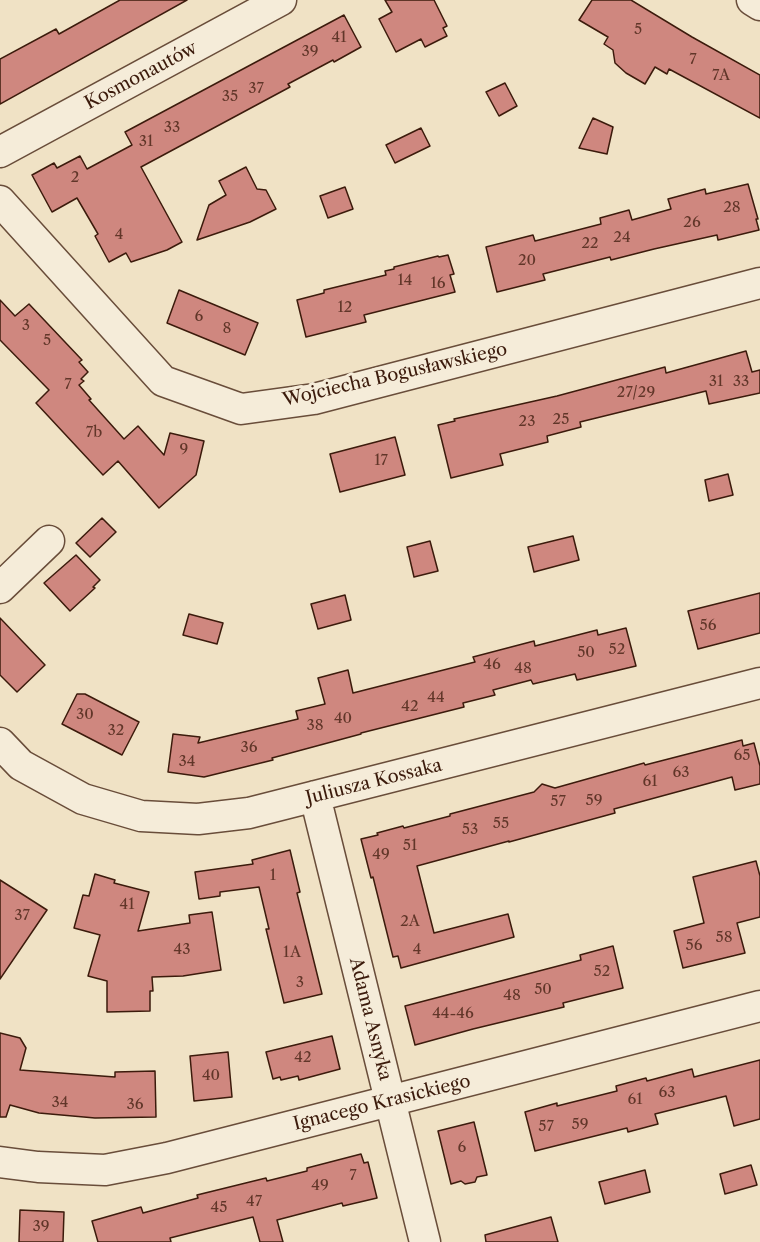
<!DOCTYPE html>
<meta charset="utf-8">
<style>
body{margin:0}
canvas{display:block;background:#f0e2c5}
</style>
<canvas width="760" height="1242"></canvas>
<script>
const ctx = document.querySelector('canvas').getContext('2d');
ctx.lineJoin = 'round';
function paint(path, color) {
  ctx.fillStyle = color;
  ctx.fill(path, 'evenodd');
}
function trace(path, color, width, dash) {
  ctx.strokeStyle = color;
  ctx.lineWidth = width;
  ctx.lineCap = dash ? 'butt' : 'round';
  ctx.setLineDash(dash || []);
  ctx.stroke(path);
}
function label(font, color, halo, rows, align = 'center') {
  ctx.font = font + ' "Libre Caslon Text",serif';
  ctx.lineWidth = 6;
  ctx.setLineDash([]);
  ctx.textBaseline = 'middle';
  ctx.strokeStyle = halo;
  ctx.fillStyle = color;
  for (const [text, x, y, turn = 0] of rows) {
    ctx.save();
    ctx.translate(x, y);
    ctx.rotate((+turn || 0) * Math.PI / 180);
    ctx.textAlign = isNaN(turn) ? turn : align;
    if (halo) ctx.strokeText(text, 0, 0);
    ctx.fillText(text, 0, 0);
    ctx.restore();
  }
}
const building = new Path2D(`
 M120,0h67l-187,104v-45l56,-30 3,5z
 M385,0h49l13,26 -4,2 4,8 -22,11 -4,-8 -25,13 -17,-33 13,-7z
 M592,0h39l61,37 68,38v43l-91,-49 -2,5 -12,-7 -10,17 -19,-11 -11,-10 -2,-13 -9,-6 4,-7 -29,-17z
 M344,15l17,32 -27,15 -1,-2 -45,24 2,3 -149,80 41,75 -15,8 -36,12 -5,-9 -17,9 -14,-26 3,-2 -21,-36 -25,14 -20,-37 22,-12 3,5 23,-12 7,13 45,-24 -7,-13z
 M505,83l12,23 -18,10 -13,-24z
 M593,118l20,9 -6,27 -28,-6z
 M421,128l9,18 -35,17 -9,-18z
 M246,167l11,22 9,1 10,19 -26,13 -53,18 12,-35 17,-10 -7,-14z
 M748,184l10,35h-2l3,11 -41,10 -1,-5 -63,14 -43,11 -1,-3 -67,17 2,6 -48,12 -11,-45 47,-12 2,6 66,-17 -1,-6 29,-8 3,10 39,-11 -3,-10 37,-10 1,5z
 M345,187l8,22 -25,9 -8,-22z
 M448,255l6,19 -4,1 5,17 -91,23 2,7 -60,15 -9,-37 27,-7v-3l62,-15 -1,-4 9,-2v-2l44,-11 1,1z
 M179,290l79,33 -13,32 -78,-32z
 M0,300l15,16 14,-12 53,56 -3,2 9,10 -7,7 3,2 -5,4 12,14 -2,1 35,39 14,-13 26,29 6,-22 34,8 -8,34 -37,33 -41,-47 -15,14 -67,-72 13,-13 -49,-50z
 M746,351l6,21 8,-2v23l-51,11 -3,-13 -126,31 1,5 -34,9 1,6 -48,12 3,11 -52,13 -13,-53 17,-4 -1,-2 103,-23 108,-29 1,6z
 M395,437l10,38 -65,17 -10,-38z
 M728,474l5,21 -24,6 -4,-21z
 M102,518l14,14 -26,25 -14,-14z
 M573,536l6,24 -45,12 -6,-25z
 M430,541l8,30 -24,6 -7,-30z
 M76,555l24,25 -7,7 2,1 -25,23 -26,-28z
 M760,593v40l-62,16 -10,-38z
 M345,595l6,25 -33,9 -7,-25z
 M189,614l34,9 -6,21 -34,-9z
 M0,618l45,47 -28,27 -17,-17z
 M626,628l10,38 -59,14 -2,-6 -42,10 -2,-4 -38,10 2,5 -32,8 1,4 -103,26v1l-89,24 1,2 -69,17 -36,-5 5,-38 27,3 -2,6 100,-24 -2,-8 29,-7 -7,-26 30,-8 5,23 122,-31 -2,-5 61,-16 1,5 62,-16 1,5z
 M77,694h8l54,28 -17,33 -60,-31z
 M742,740l1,6 11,-3 6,23v18l-25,6 -3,-13 -118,32 1,4 -106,29v-1l-92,25 17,67 74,-19 6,23 -113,31 -3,-12 -5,1 -20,-80 -2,1 -10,-39 17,-4 -1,-2 26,-7 1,2 46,-12v-2l84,-22 8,-8 13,4 89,-25 1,2z
 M290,850l10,42 -3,1 25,101 -38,9 -18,-74h3l-10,-42 -39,5v4l-21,3 -4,-27 58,-8 -1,-4z
 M756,861l4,15v41l-23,6 8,30 -62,15 -9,-37 30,-8 -11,-46z
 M95,874l20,6 -1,3 35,9 -11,39 52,-8 -1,-8 23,-3 9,58 -38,6 -31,1 1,14h-3v20l-43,1v-31l-19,-5 12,-41 -26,-7 9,-33 6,1z
 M0,880l47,30 -47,69z
 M613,946l10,42 -60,15 1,4 -91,22 -58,16 -10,-39 176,-46 -1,-5z
 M0,1033l20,5 6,10 -6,22 95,7v-5l40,-1 1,46 -61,1 -56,-5 -29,-8 -4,12h-6z
 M332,1036l8,33 -41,11 -1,-4 -17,4 -1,-3 -7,2 -7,-27z
 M228,1052l4,45 -38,4 -4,-45z
 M760,1060v59l-26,7 -8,-30 -71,18 3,10 -30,8 -1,-4 -92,23 -10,-39 32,-9v3l60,-15 -1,-5 30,-8 1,3 45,-12 2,8z
 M474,1122l13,53 -10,2 -2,5 -10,2 -4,-3 -10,3 -13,-53z
 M361,1154l3,9 4,-1 9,36 -34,8 -1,-3 -65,17 6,22h-23l-7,-25 -83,21 1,4h-73l-6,-21 49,-14 2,6 55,-15 -1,-3 69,-17 1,3 40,-10v-3z
 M751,1165l6,20 -32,9 -5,-20z
 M645,1170l5,22 -45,12 -6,-22z
 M20,1210l44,2 -1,30h-44z
 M551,1217l7,25h-72l-1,-7z`);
const minor = new Path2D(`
 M752,0l8,5
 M0,152l281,-152
 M0,201l163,180 78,28 73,-10 446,-116
 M0,588l49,-47
 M0,743l21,22 62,34 58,17 57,3 51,-6 511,-130
 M315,796l110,446
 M0,1162l38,5 67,3 62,-12 593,-152`);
const numberNames = [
 ["5",638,30],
 ["41",339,38],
 ["39",310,52],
 ["7",693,60],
 ["7A",721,76],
 ["37",256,89],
 ["35",230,97],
 ["33",172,128],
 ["31",146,142],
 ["2",75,178],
 ["28",732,208],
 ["26",692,223],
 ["4",119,235],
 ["24",622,238],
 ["22",590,244],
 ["20",527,261],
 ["14",405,281],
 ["16",438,284],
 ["12",345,308],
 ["6",199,317],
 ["3",26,326],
 ["8",227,329],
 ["5",47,341],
 ["31",716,382],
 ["33",741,382],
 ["7",68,385],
 ["27/29",636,393],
 ["25",561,420],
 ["23",527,422],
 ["7b",94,433],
 ["9",184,450],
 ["17",381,461],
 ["56",708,626],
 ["52",617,650],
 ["50",586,653],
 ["46",492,665],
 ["48",523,669],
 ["44",436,698],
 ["42",410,707],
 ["30",85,715],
 ["40",343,719],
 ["38",315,726],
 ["32",116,731],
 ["36",249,748],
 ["65",742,756],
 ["34",187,762],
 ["63",681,773],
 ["61",650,782],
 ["59",594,801],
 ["57",558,802],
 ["55",501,824],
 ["53",470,830],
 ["51",410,846],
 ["49",381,855],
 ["1",273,876],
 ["41",127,905],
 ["37",22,916],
 ["2A",410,922],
 ["58",724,938],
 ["56",694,946],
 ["43",182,950],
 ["4",417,950],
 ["1A",292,953],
 ["52",602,972],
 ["3",300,983],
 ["50",543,990],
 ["48",512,996],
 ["44-46",453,1014],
 ["42",303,1058],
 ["40",211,1076],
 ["63",667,1093],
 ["61",635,1100],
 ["34",60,1103],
 ["36",135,1105],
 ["59",580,1125],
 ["57",546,1127],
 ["6",462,1148],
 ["7",353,1176],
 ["49",320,1186],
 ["47",254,1202],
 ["45",219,1208],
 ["39",41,1227]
];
const streetNames = [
 ["Kosmonautów",141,76,-28],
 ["Wojciecha Bogusławskiego",395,375,-13],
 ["Juliusza Kossaka",374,782,-14],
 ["Adama Asnyka",370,1019,76],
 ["Ignacego Krasickiego",382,1103,-14]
];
paint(building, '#cf877f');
trace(building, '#3c1b0c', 1.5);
trace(minor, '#694d3a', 33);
trace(minor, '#f5ecd9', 30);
label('15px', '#613629', null, numberNames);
label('18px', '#3c1b0c', '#f5ecd9', streetNames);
</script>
